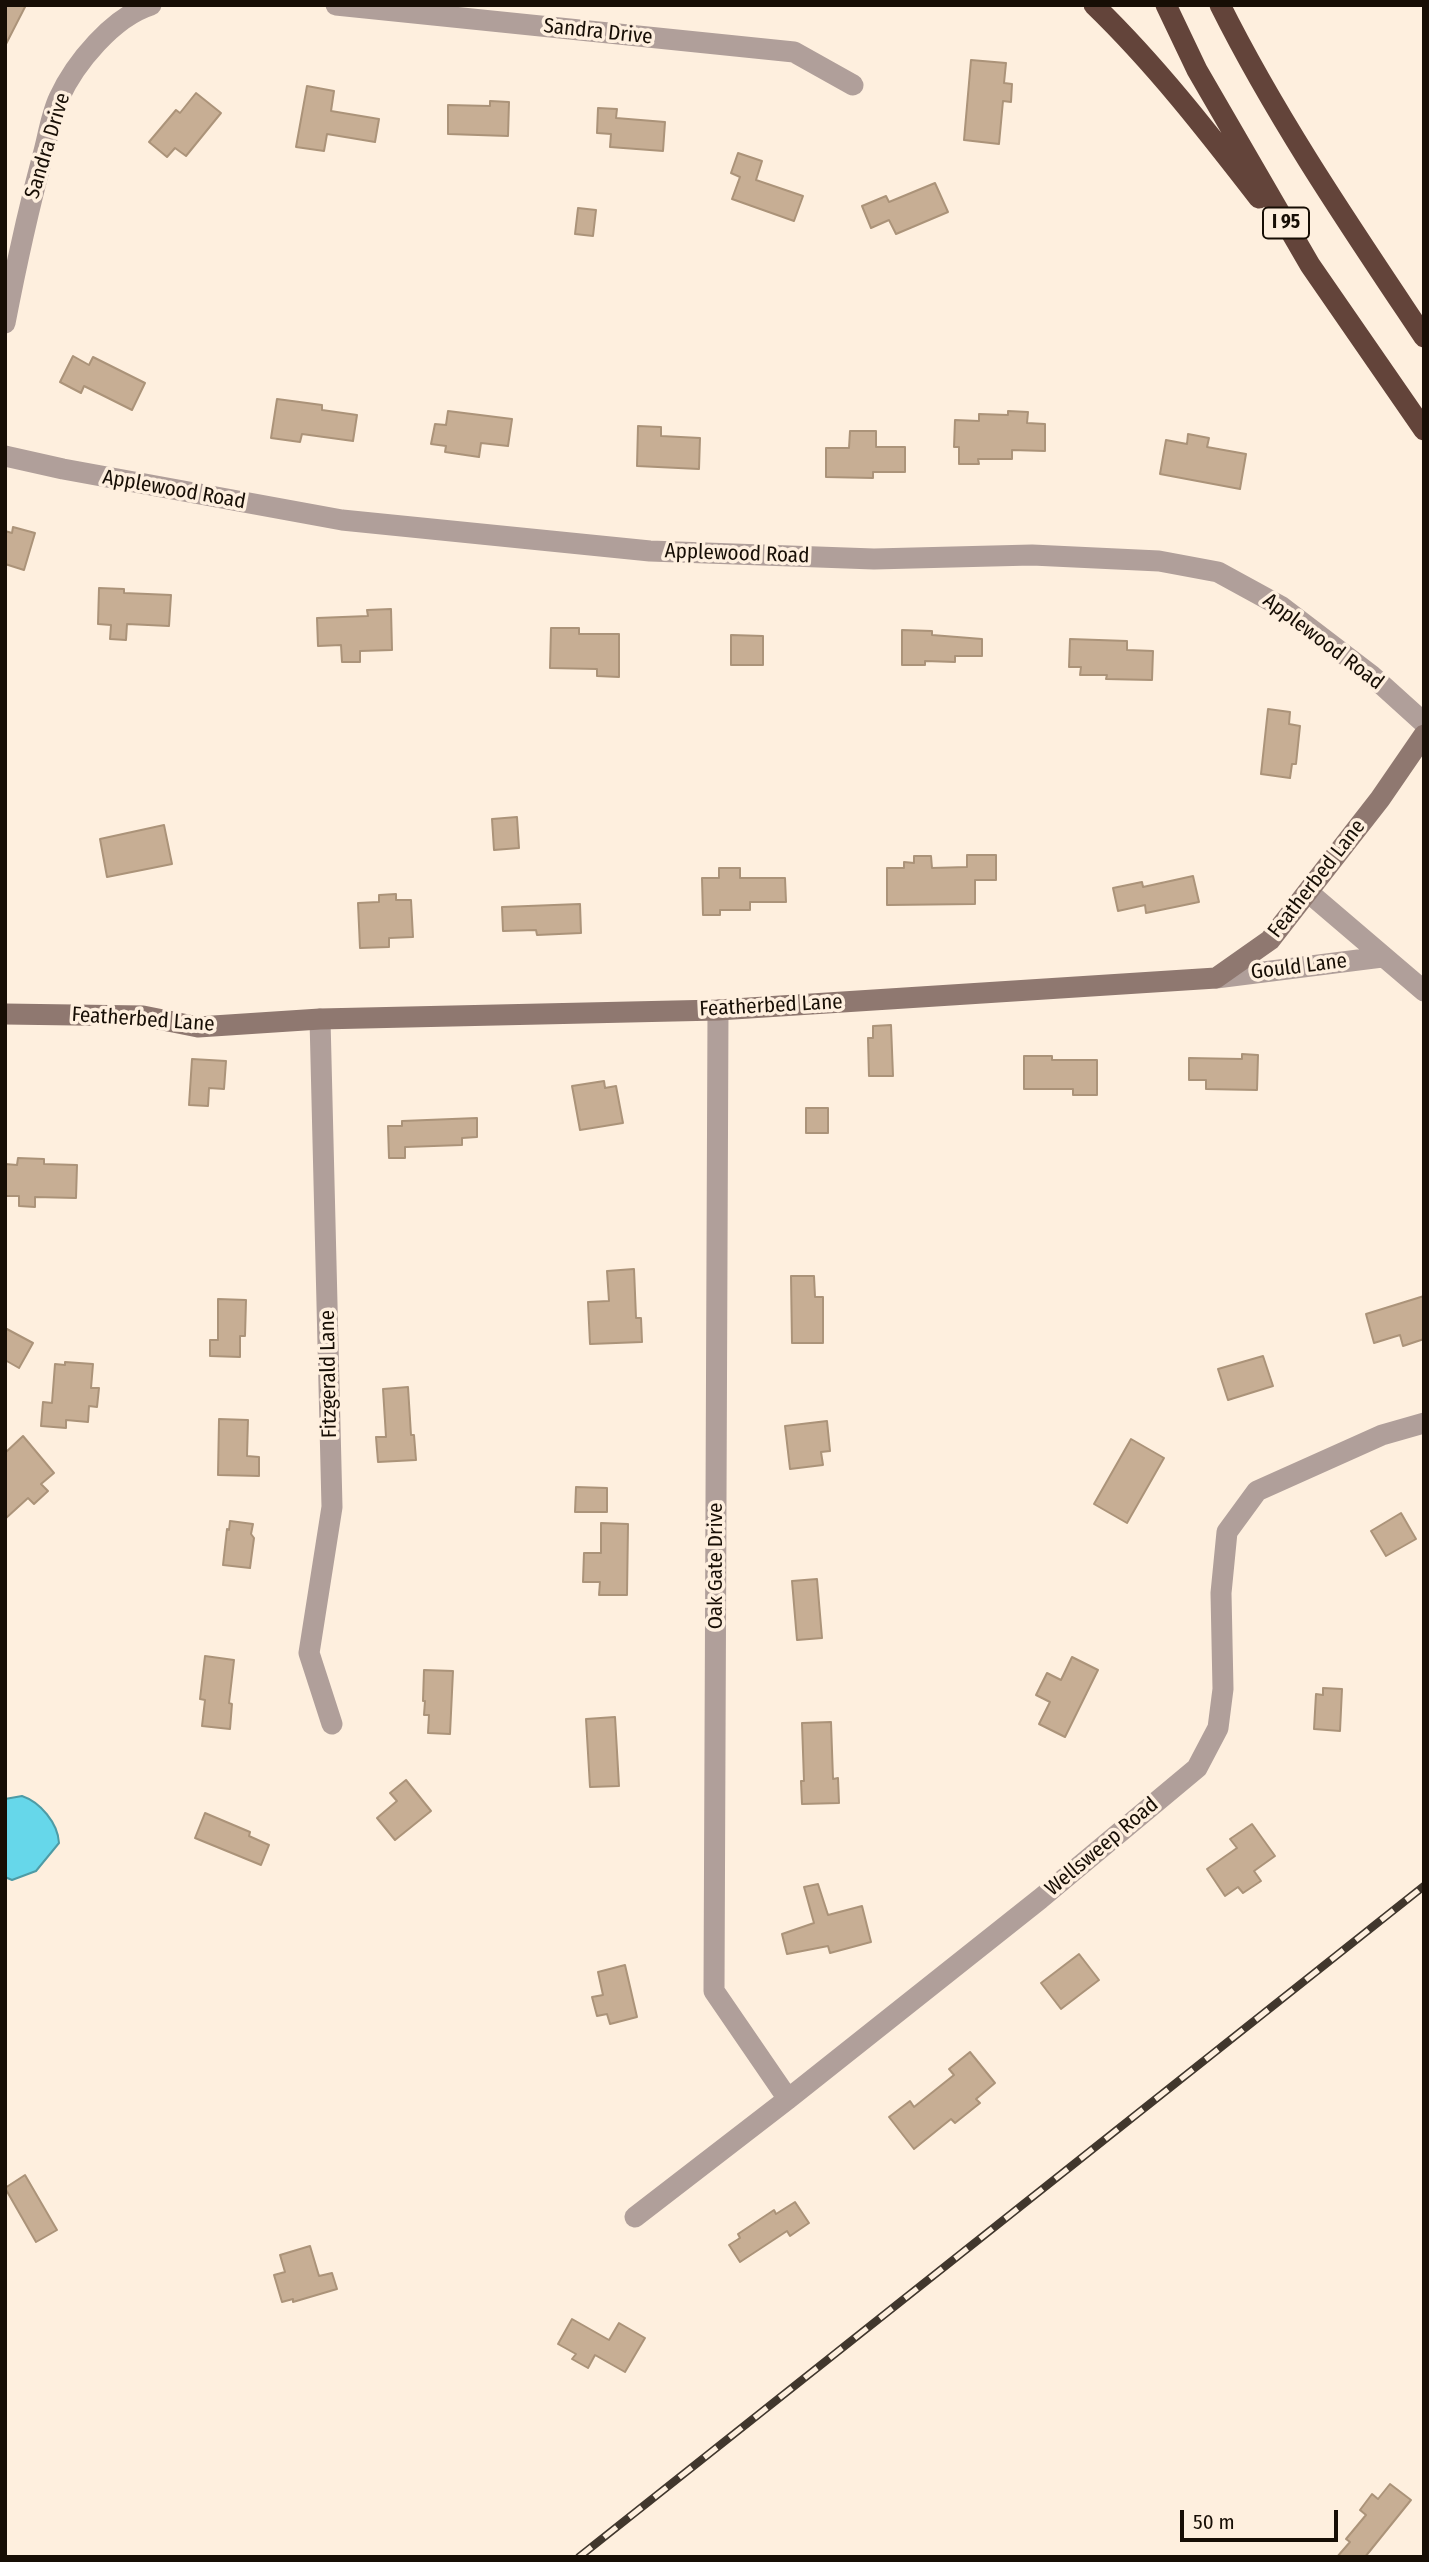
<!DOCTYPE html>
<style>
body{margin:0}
#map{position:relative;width:1429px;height:2562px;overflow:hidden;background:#feefde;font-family:"Fira Sans Condensed",sans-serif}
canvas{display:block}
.frame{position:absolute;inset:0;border:7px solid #170e05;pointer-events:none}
.scale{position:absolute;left:1180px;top:2510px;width:158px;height:32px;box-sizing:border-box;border:4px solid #170e05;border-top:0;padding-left:9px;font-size:21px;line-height:24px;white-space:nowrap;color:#170e05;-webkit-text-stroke:5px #feefde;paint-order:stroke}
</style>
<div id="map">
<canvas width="1429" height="2562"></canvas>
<div class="frame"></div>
<div class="scale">50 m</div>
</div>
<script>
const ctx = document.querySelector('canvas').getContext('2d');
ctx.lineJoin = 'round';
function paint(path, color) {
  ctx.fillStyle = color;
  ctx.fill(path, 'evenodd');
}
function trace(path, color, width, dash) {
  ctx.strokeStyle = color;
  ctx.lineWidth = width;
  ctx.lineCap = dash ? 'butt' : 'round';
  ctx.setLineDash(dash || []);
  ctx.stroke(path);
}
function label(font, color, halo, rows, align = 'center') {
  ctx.font = font + ' "Fira Sans Condensed",sans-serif';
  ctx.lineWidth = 7;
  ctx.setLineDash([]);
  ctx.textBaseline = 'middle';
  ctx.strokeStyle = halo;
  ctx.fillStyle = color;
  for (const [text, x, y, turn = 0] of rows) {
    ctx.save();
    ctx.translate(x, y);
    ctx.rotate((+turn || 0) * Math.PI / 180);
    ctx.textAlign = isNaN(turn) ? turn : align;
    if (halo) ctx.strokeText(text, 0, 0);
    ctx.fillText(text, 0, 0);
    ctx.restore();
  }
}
const water = new Path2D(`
 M22,1796c18,6 36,27 37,47l-23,28 -24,9 -7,-3v-78z`);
const building = new Path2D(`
 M5,5h21l-21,41z
 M971,60l35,3 -2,20 8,1 -1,18 -8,-1 -4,43 -35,-4z
 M307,86l27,5 -3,20 48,8 -4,23 -48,-8 -3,17 -28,-4z
 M196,93l25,20 -35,43 -11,-8 -8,9 -18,-15 27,-32 4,3z
 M490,101l19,1 -1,34 -60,-2v-29l42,1z
 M598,108l19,1 -1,9 49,4 -2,29 -53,-4 1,-13 -14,-1z
 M738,153l24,8 -6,19 47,16 -9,25 -62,-22 8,-22 -9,-4z
 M935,183l13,29 -52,22 -7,-14 -18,8 -9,-22 24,-10 3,6z
 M578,208l18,2 -3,26 -18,-2z
 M73,356l16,9 4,-8 52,26 -13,27 -48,-24 -3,7 -21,-11z
 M277,399l45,6v5l35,5 -4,26 -51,-7 -2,8 -29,-4z
 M448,411l64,8 -4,27 -27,-3 -2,14 -34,-5 1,-6 -15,-2 4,-20 11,1z
 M1008,411l20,1 -1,11 18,1v27l-33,-1v9h-34l1,5h-20v-17h-5l1,-27 24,1v-7l29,1z
 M638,426l23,1v9l39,2 -1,31 -62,-3z
 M850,431h26v16h29v25h-32v6l-47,-1v-29h23z
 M1188,434l21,4 -2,9 39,7 -6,35 -80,-15 6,-34 21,4z
 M13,527l22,6 -11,37 -19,-6v-33l7,2z
 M99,588l25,1v4l47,2 -2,31 -42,-2 -1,16 -16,-1 1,-14 -13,-1z
 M391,609l1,41 -32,1v11h-18l-1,-17 -23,1 -1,-28 51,-2 -1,-6z
 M551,628h28v6h40v43l-22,-1v-7l-47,-1z
 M902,630l30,1v4l50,4v17h-27v6l-30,-1v4h-23z
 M731,635l32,1v29h-32z
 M1070,639l57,2v9l26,1 -1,29 -46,-1 1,-4h-27l1,-8h-12z
 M1268,709l22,3 -1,12 11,2 -4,38h-4l-2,14 -29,-4z
 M517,817l2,31 -25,2 -2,-31z
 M164,825l8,39 -65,13 -7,-38z
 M967,855h29v25h-21v24l-88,1v-37h17v-6l10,1v-7h17l1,12 35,-1z
 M719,868h21v10h45l1,24h-36v8h-30v5h-17l-1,-37h17z
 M1193,876l6,26 -53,11 -1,-8 -27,6 -5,-23 29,-6 1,5z
 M396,894v6h15l2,37 -24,1v9l-29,1 -2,-45 21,-1v-7z
 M580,904l1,29 -44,2 -1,-5 -33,1 -1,-24z
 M891,1025l2,51h-24l-1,-38h5v-12z
 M1242,1054l16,1 -1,35 -51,-1v-9h-17v-22l53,1z
 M1024,1056h28v4h45v35h-24v-6h-49z
 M192,1059l34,2 -2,28 -15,-1 -1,18 -19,-1z
 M604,1081l1,7 11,-2 7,37 -43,7 -8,-44z
 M806,1108h22v25h-22z
 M477,1118v19l-15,1v7l-57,2v11h-16l-1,-32h14v-5z
 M18,1158l26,1v5l33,1 -1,33 -41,-1v10l-16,-1v-10h-14v-32l12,1z
 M634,1269l2,49h5l1,24 -52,2 -2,-42 21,-1 -2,-30z
 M791,1276h23l1,21h8v46h-31z
 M1424,1296v43l-21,7 -3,-11 -26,8 -8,-29z
 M218,1299l28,1 -1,36h-5v21l-30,-1v-16h8z
 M5,1328l28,15 -14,25 -14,-8z
 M1263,1356l10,30 -45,14 -10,-31z
 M65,1362l28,2 -2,24h8l-2,19 -8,-1 -1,16 -22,-2v8l-25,-2 2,-24 9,1 3,-39 10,1z
 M408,1387l3,48h3l2,25 -38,2 -2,-25h10l-3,-48z
 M219,1419l29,1 -1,36 12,1v19l-41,-1z
 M827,1421l3,30 -9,1 2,13 -33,4 -5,-43z
 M23,1436l31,37 -13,11 7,7 -14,13 -6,-6 -23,21v-66z
 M1131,1439l33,19 -37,65 -33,-19z
 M576,1487l31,1v24h-32z
 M1401,1513l15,26 -30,17 -15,-25z
 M230,1521l23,3 -2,10 3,4 -4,30 -27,-3 4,-36 2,1z
 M601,1523l27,1 -1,71h-28l1,-13h-17l1,-29h17z
 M817,1579l5,59 -25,2 -5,-59z
 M205,1656l29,4 -5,43 3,1 -2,25 -28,-3 3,-26 -5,-1z
 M1072,1657l26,13 -33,67 -26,-13 11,-22 -14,-7 11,-22 14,7z
 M424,1670l29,1 -3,63 -22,-1 1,-18h-5l1,-14h-2z
 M1323,1688l19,1 -2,42 -26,-2 2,-35 7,1z
 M615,1717l4,69 -29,1 -4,-68z
 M831,1722l2,57 5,-1 1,25 -37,1 -1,-23h3l-2,-58z
 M406,1780l25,31 -36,29 -18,-22 20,-17 -7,-8z
 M205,1813l45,19 -1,4 20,9 -8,20 -66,-27z
 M1252,1824l23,32 -21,15 7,10 -18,12 -5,-6 -13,9 -18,-27 30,-21 -7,-9z
 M818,1884l10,31 34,-9 9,36 -41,11 -2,-7 -41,8 -5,-20 32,-11 -10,-36z
 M1079,1954l20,26 -38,29 -20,-26z
 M625,1965l12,52 -27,7 -3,-10 -10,2 -5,-19 11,-2 -5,-23z
 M970,2052l25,31 -19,16 4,4 -25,20 -4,-4 -37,30 -25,-32 21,-16 4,6 40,-32 -5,-6z
 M25,2175l32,55 -21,12 -31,-54z
 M795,2202l14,21 -19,13 -3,-5 -47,31 -11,-17 11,-7 -2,-4 36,-24 2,4z
 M310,2246l9,30 13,-3 5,16 -44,13v-3l-11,3 -8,-27 11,-3 -5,-17z
 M572,2319l37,21 10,-17 26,15 -20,34 -30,-17 -7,13 -16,-9 4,-5 -18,-10z
 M1390,2484l21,16 -46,57h-28l13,-15 -4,-3 20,-24 -6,-5 12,-16 6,5z`);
const street = new Path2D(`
 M336,5l458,47 59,33
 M5,323c11,-57 23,-112 38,-168 5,-18 8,-40 16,-57 16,-35 54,-81 92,-93
 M5,456l58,13 279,51 308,31 224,8 158,-4 127,6 59,11 64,35 89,68 53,48
 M1308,892l116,99
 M1216,978l166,-21
 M718,1010l-4,981 74,108
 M320,1019l12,488 -23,146 23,71
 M635,2217l153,-118 252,-200 157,-131 21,-40 5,-39 -2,-96 6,-61 30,-41 125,-56 42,-12`);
const secondary = new Path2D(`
 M5,1014l138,2 55,11 122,-8 398,-9 498,-32 54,-38 110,-141 44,-64`);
const highway = new Path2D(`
 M1094,5c61,59 113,126 165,193
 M1166,5l31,65 113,195 114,165
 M1220,5c58,116 132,224 204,332`);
const rail = new Path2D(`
 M579,2557l845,-671`);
const shields = [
 [1286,223,46]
];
const shieldNames = [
 ["I 95",1286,223]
];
const streetNames = [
 ["Sandra Drive",598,32,6],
 ["Sandra Drive",48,146,-73],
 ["Applewood Road",174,490,10],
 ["Applewood Road",737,554,2],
 ["Applewood Road",1323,642,37],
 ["Featherbed Lane",1317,879,-52],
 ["Gould Lane",1299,967,-7],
 ["Featherbed Lane",771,1006,-3],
 ["Featherbed Lane",143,1020,4],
 ["Fitzgerald Lane",329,1374,-91],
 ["Oak Gate Drive",716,1566,-90],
 ["Wellsweep Road",1102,1847,-40]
];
paint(water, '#66d7ea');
trace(water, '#4e9ba5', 2);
paint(building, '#c7ae94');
trace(building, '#ab9379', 2);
trace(street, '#b09f9a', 21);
trace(secondary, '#8f7870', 21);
trace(highway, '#63443a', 21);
trace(rail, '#41372d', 8);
trace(rail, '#feefde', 5, [16]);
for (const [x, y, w] of shields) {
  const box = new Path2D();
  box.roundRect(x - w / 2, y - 15.5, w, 31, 5);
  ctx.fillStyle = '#feefde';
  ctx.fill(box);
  trace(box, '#170e05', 2);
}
label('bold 19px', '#170e05', null, shieldNames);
label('21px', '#170e05', '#feefde', streetNames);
</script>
